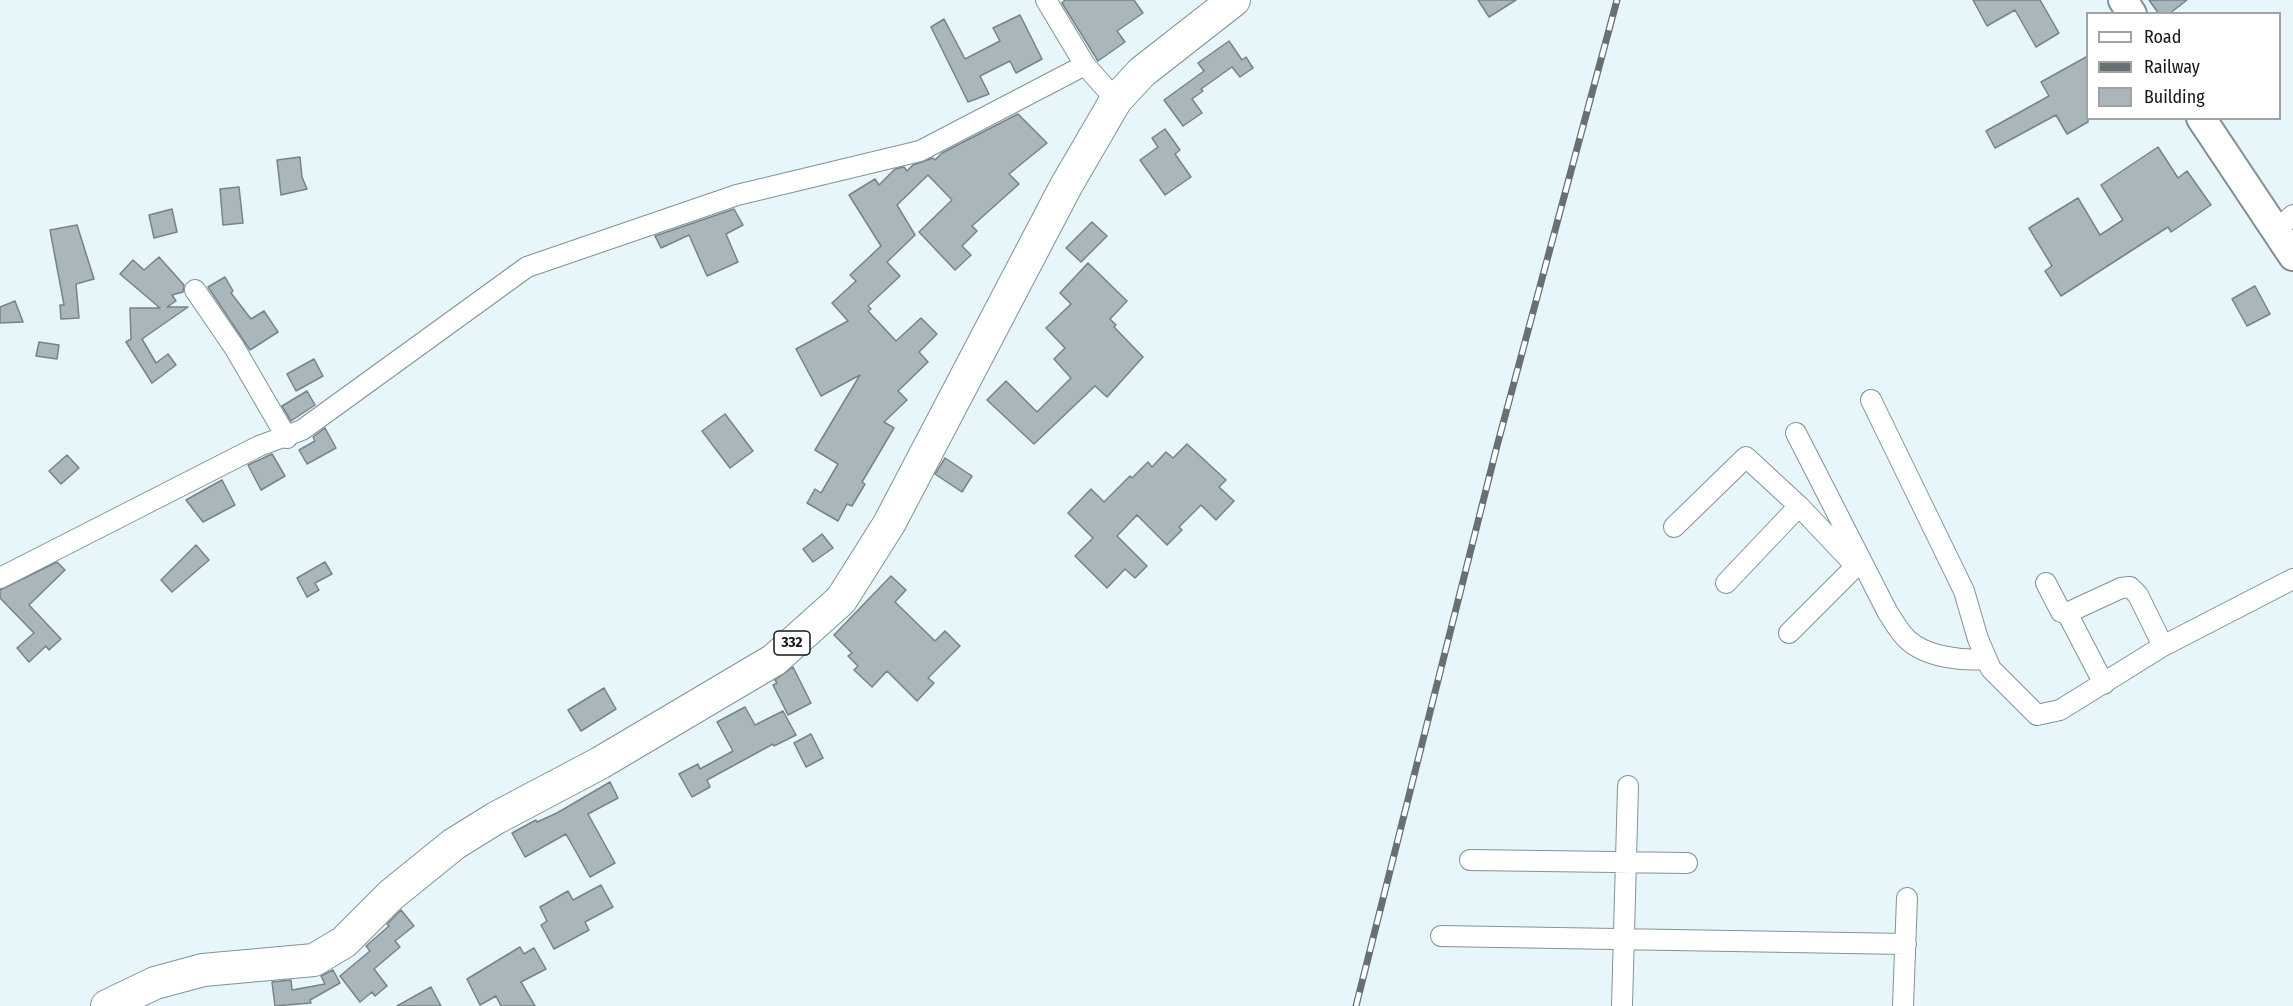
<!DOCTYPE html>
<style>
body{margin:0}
#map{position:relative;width:2293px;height:1006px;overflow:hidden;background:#e7f6fb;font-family:"Fira Sans Condensed",sans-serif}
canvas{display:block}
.legend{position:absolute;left:2086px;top:12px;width:195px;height:108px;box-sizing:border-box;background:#fff;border:2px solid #a0a2a3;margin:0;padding:8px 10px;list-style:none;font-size:18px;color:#121719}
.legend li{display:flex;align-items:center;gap:12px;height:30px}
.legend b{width:30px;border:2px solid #a0a2a3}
</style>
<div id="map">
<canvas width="2293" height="1006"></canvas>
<ul class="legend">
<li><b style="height:8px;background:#fff"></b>Road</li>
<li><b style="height:8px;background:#677073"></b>Railway</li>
<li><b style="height:16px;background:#a9b7bc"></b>Building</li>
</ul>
</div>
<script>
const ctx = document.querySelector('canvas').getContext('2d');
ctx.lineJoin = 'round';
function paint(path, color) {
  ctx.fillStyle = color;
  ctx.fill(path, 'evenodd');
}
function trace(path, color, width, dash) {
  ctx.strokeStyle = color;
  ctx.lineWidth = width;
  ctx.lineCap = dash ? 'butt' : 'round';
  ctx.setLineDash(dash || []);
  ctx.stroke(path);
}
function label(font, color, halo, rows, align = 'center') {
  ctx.font = font + ' "Fira Sans Condensed",sans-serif';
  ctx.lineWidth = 4.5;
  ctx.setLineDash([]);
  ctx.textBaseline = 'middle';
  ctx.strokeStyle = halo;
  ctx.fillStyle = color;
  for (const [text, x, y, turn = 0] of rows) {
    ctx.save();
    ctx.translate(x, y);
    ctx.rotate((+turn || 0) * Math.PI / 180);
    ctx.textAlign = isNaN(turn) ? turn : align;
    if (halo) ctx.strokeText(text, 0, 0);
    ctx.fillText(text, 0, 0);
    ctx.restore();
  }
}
const building = new Path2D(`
 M1065,0h69l9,13 -26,18 8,11 -27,19 -36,-58z
 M1478,0h38l-27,17z
 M1973,0h67l19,33 -23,14 -21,-37 -28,16z
 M2149,0h38l-18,14h-10z
 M1020,15l22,44 -26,14 -6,-12 -30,15 9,18 -21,8 -37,-75 13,-8 21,40 35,-18 -7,-13z
 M1229,41l13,19 4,-3 7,11 -13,9 -8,-10 -31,22 2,2 -11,8 10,14 -19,13 -19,-26 40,-29 -6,-8z
 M2088,56v66l-21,12 -11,-19 -61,33 -9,-17 63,-35 -8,-14z
 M1018,114l29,29 -38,31 10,10 -47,42 5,5 -15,15 9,9 -16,15 -36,-38 33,-32 -24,-25 -31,30 18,30 -28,27 13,14 -32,30 3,3 -3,2 28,30 25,-23 16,16 -18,18 9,10 -30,29 9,9 -23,22 10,6 -32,54 3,2 -13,22 -5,-2 -9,17 -31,-18 8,-14 6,4 17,-29 -23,-14 45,-75 -39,21 -25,-47 52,-28 -16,-18 24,-22 -6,-6 31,-29 -32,-51 26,-16 4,6 16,-16 9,-2 3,4 6,-6 20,-7 2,2 7,-7z
 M1165,129l15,21 -5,4 16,23 -26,18 -25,-35 18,-13 -6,-9z
 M2158,147l20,31 9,-7 24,34 -40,27 -3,-5 -107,69 -16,-25 7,-5 -23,-38 49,-30 22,37 23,-15 -22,-35z
 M300,157l2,20 5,12 -26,6 -4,-35z
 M239,187l4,36 -20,2 -3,-36z
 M172,209l5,23 -23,6 -5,-23z
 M734,209l9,16 -17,9 12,28 -31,14 -18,-41 -28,13 -6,-12z
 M1092,222l15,14 -26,26 -15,-14z
 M77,225l17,54 -18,5 3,34 -18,1 -1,-14h4l-14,-75z
 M159,257l25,28 -1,7 -11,3 4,6 -9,6h21l-46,32 14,24 12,-9 8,11 -24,18 -26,-41 5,-3 -1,-31h30l-40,-34 13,-14 11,10z
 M1088,263l39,38 -17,18 6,6 -2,2 29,30 -36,40 -12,-11 -61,58 -47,-44 19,-19 31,31 34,-34 -17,-19 11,-11 -19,-20 25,-24 -11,-11z
 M225,277l8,14 -2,2 20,26 13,-8 14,21 -28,18 -42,-63z
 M2255,286l15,28 -23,12 -15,-27z
 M15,301l8,21 -23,1v-16z
 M39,342l20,3 -2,14 -21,-3z
 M314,359l9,17 -27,15 -9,-17z
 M307,391l8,14 -24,16 -9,-15z
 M725,414l28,37 -23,17 -28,-37z
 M325,428l11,20 -29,16 -8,-14 16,-9 -2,-4z
 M1187,444l39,36 -7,7 15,14 -18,19 -15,-15 -22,22 3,3 -15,15 -30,-30 -20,21 30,30 -12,12 -10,-9 -18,19 -32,-32 18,-18 -25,-25 23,-24 13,13 26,-26 2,2 16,-16 4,5 14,-15 7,6z
 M272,454l13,22 -24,14 -13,-25z
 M67,455l12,13 -18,16 -12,-13z
 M945,458l27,18 -10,16 -27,-18z
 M222,480l13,25 -32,17 -17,-22z
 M822,534l11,14 -20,14 -10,-13z
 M196,545l13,15 -37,32 -11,-12z
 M57,562l8,8 -36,35 32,34 -12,11 -3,-4 -17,16 -12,-14 17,-15 -34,-35v-8z
 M325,562l7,12 -17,9 4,7 -12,7 -10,-19z
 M891,576l15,14 -11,12 40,39 10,-10 15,15 -32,32 6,5 -17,18 -30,-30 -15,16 -18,-17 4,-4 -10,-10 4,-3 -18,-18z
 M793,667l18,36 -23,12 -15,-30 4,-2 -2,-3z
 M604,688l12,21 -35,22 -13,-21z
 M745,707l10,18 28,-14 13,24 -22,11 -1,-2 -66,36 3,7 -18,10 -13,-23 19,-10 2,5 33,-18 -16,-29z
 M811,734l12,24 -17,9 -12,-24z
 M610,782l8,16 -30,16 27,49 -25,14 -24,-43 -41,23 -13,-24 24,-13 1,2 20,-9z
 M601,885l12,22 -28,15 4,8 -35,19 -13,-24 6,-4 -7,-14 28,-16 5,9z
 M401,910l13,16 -19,15 5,6 -26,22 13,17 -12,10 -3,-4 -12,10 -20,-26 30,-25 -4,-5 23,-20 -2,-2z
 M520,947l4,7 10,-6 12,21 -25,13 14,24h-34l-5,-10 -16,9 -13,-26z
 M333,970l7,13 -30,17 1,3 -36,3 -3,-24 19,-2 1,10 33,-6 -4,-8z
 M431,987l10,19h-44z`);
const street = new Path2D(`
 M1046,0l39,65 31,35
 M2276,230l17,-15
 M195,290l39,57 53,91
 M1871,400l93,191 14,48 13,30 46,46 23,-5 103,-64 130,-67
 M1796,433l92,180c6,9 12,20 20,27 18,17 54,21 78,19
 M1674,527l72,-70 53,49
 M0,578l259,-132 43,-16 225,-163 210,-72 183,-44 165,-86
 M1726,583l73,-77 57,60
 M2046,583l15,29 6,1 54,-25 9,-1 8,8 25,51
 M2067,613l37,71
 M1789,633l72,-72
 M1470,860l217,3
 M1441,936l465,8
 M1622,1006l6,-220
 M1903,1006l4,-108`);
const secondary = new Path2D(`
 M2123,0l9,14
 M2201,118l92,138`);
const primary = new Path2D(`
 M107,1006l48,-23 48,-13 111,-10 30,-18 47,-47 63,-51 42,-26 104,-55 174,-103 67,-60 48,-76 177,-338 50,-86 26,-28 92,-72`);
const rail = new Path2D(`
 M1356,1006l141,-560 120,-446`);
const shields = [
 [792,643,36]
];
const shieldNames = [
 ["332",792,643]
];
paint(building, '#a9b7bc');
trace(building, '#768488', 1.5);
trace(street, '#849297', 22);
trace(secondary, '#849297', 32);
trace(primary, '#849297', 34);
trace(street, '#fff', 20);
trace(secondary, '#fff', 28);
trace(primary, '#fff', 32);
trace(rail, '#677073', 7);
trace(rail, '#fff', 4.5, [14]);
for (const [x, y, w] of shields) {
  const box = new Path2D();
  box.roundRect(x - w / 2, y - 12, w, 24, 4.5);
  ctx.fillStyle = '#fff';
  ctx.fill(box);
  trace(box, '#121719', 1.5);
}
label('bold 15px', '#121719', null, shieldNames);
</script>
